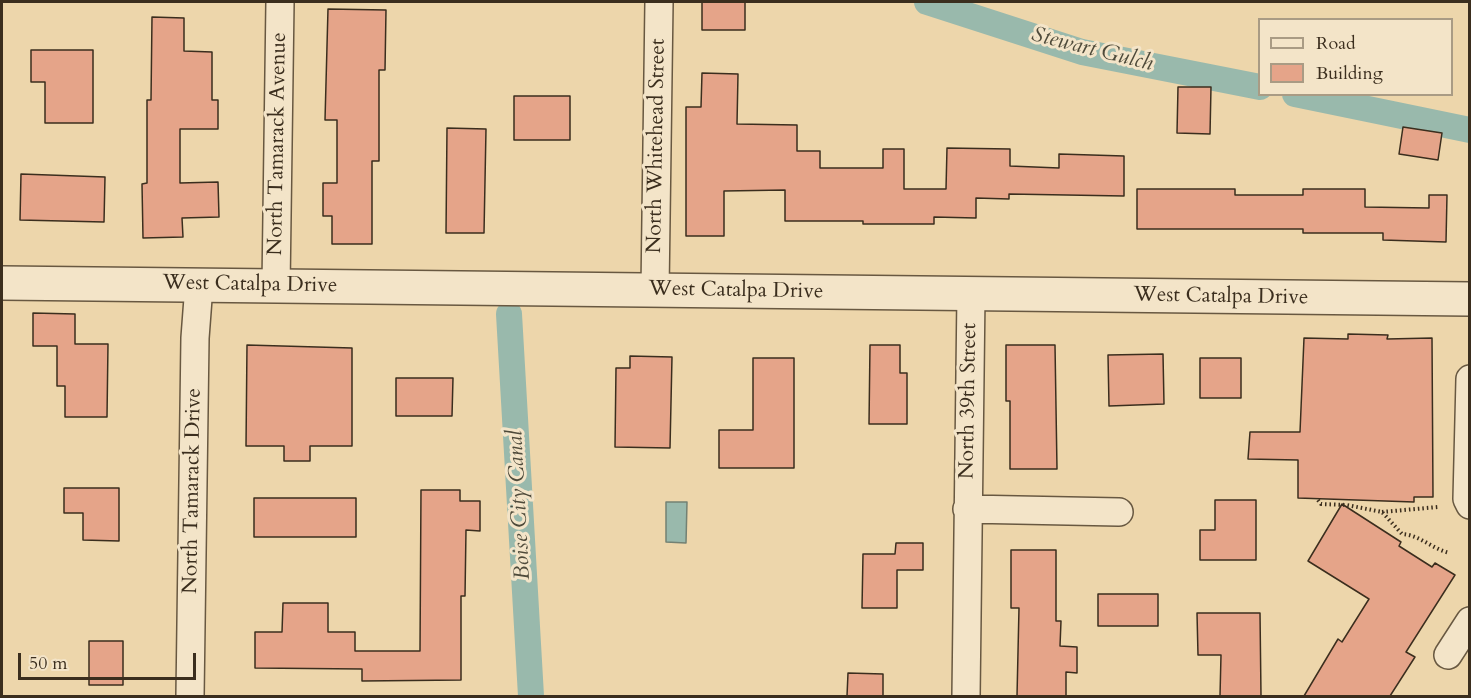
<!DOCTYPE html>
<style>
body{margin:0}
#map{position:relative;width:1471px;height:698px;overflow:hidden;background:#edd6ab;font-family:Cardo,serif}
canvas{display:block}
.frame{position:absolute;inset:0;border:3px solid #3b2e1e;pointer-events:none}
.legend{position:absolute;left:1258px;top:18px;width:195px;height:78px;box-sizing:border-box;background:#f3e4c8;border:2px solid #a99b84;margin:0;padding:8px 10px;list-style:none;font-size:18px;color:#3b2e1e}
.legend li{display:flex;align-items:center;gap:12px;height:30px}
.legend b{width:30px;border:2px solid #a99b84}
.scale{position:absolute;left:18px;top:653px;width:178px;height:27px;box-sizing:border-box;border:3px solid #3b2e1e;border-top:0;padding-left:8px;font-size:18px;line-height:21px;white-space:nowrap;color:#3b2e1e;-webkit-text-stroke:4px #f3e4c8;paint-order:stroke}
</style>
<div id="map">
<canvas width="1471" height="698"></canvas>
<div class="frame"></div>
<ul class="legend">
<li><b style="height:8px;background:#f3e4c8"></b>Road</li>
<li><b style="height:16px;background:#e5a489"></b>Building</li>
</ul>
<div class="scale">50 m</div>
</div>
<script>
const ctx = document.querySelector('canvas').getContext('2d');
ctx.lineJoin = 'round';
function paint(path, color) {
  ctx.fillStyle = color;
  ctx.fill(path, 'evenodd');
}
function trace(path, color, width, dash) {
  ctx.strokeStyle = color;
  ctx.lineWidth = width;
  ctx.lineCap = dash ? 'butt' : 'round';
  ctx.setLineDash(dash || []);
  ctx.stroke(path);
}
function label(font, color, halo, rows, align = 'center') {
  ctx.font = font + ' Cardo,serif';
  ctx.lineWidth = 6;
  ctx.setLineDash([]);
  ctx.textBaseline = 'middle';
  ctx.strokeStyle = halo;
  ctx.fillStyle = color;
  for (const [text, x, y, turn = 0] of rows) {
    ctx.save();
    ctx.translate(x, y);
    ctx.rotate((+turn || 0) * Math.PI / 180);
    ctx.textAlign = isNaN(turn) ? turn : align;
    if (halo) ctx.strokeText(text, 0, 0);
    ctx.fillText(text, 0, 0);
    ctx.restore();
  }
}
const water = new Path2D(`
 M666,502h21l-1,41 -20,-1z`);
const canal = new Path2D(`
 M927,2l155,50 178,35
 M1295,94l175,36
 M509,314l22,382`);
const building = new Path2D(`
 M702,2h43v28h-43z
 M328,9l58,1 -1,60h-6v91h-7v83h-40v-28h-9v-33h14v-63h-12z
 M152,17l32,1v33l28,1v48h6v29h-38v54l38,-1 1,35 -37,1 1,19 -40,1 -1,-54 5,-1v-83h4z
 M31,50h62v73h-48v-41h-14z
 M702,73l36,1 -1,50 60,1v26h23v17h63v-19h21v40h42l1,-41 63,1v17l49,2v-14l65,2v40l-115,-2v5l-33,-1v20l-42,-1v7h-71v-3h-78v-31l-61,1v45h-38v-129h15z
 M1178,87h33l-1,47 -33,-1z
 M514,96h56v44h-56z
 M1403,127l39,6 -4,27 -39,-6z
 M447,128l39,1 -2,104h-38z
 M21,174l84,3 -1,45 -84,-2z
 M1137,189h98v6h68v-6h62v18l64,1v-13h18l-1,47 -63,-2v-7h-80v-4h-166z
 M33,313l42,1v30h33l-1,73h-42v-31h-8v-40h-24z
 M1348,334l40,1 -1,4 45,-1 1,159h-19v5l-116,-4v-38l-50,-1 2,-27h50l4,-94 44,1z
 M247,345l105,3v98h-42v15h-26v-15h-38z
 M870,345h30v28h7v51h-38z
 M1006,345h49l2,124h-47v-68h-4z
 M1163,354l1,50 -55,2 -1,-51z
 M630,356l42,1 -2,91 -55,-1 1,-79h14z
 M753,358h41v110h-75v-38h34z
 M1200,358h41v40h-41z
 M396,378h57l-1,38h-56z
 M64,488h55v53l-36,-1v-27h-19z
 M421,490h39v11h20v30l-14,-1 -1,66h-4v84l-99,1v-12l-107,-1v-36h27l1,-29h45v29h27v19h65z
 M254,498h102v39h-102z
 M1215,500h41v60h-56v-30h15z
 M1342,504l59,38 -2,4 33,21 3,-4 20,12 -49,77 9,5 -25,39h-86l34,-57 4,3 27,-43 -61,-38z
 M896,543h27v27h-26v38h-35l1,-54h32z
 M1011,550h45v71h5l-1,25 17,1v26l-11,-1v24h-49l2,-88h-8z
 M1098,594h60v32h-60z
 M1197,613h63l1,83h-41l1,-41h-23z
 M89,641h34v44h-34z
 M848,673l35,1v22h-36z`);
const path = new Path2D(`
 M1318,500l3,4 26,1 35,7 20,22c18,1 30,15 48,19
 M1382,512l56,-5`);
const minor = new Path2D(`
 M276,286l4,-284
 M655,290l4,-288
 M1470,379l-3,120 3,6
 M967,509l152,3
 M1448,655l22,-34
 M190,696l5,-358 4,-53
 M966,696l5,-402`);
const tertiary = new Path2D(`
 M2,283l1468,16`);
const streetNames = [
 ["North Tamarack Avenue",278,144,-89],
 ["North Whitehead Street",657,146,-89],
 ["West Catalpa Drive",250,285,1],
 ["West Catalpa Drive",736,291,1],
 ["West Catalpa Drive",1221,297,1],
 ["North 39th Street",969,401,-89],
 ["North Tamarack Drive",193,491,-89]
];
const waterNames = [
 ["Stewart Gulch",1092,50,14],
 ["Boise City Canal",520,505,-93]
];
paint(water, '#99b9ac');
trace(water, '#738173', 1.5);
trace(canal, '#99b9ac', 26);
paint(building, '#e5a489');
trace(building, '#3b2e1e', 1.5);
trace(minor, '#685841', 30);
trace(tertiary, '#685841', 36);
trace(path, '#3b2e1e', 4, [1.5, 3]);
trace(minor, '#f3e4c8', 27);
trace(tertiary, '#f3e4c8', 33);
label('21px', '#3b2e1e', '#f3e4c8', streetNames);
label('italic 22px', '#4e4a3a', '#f3e4c8', waterNames);
</script>
